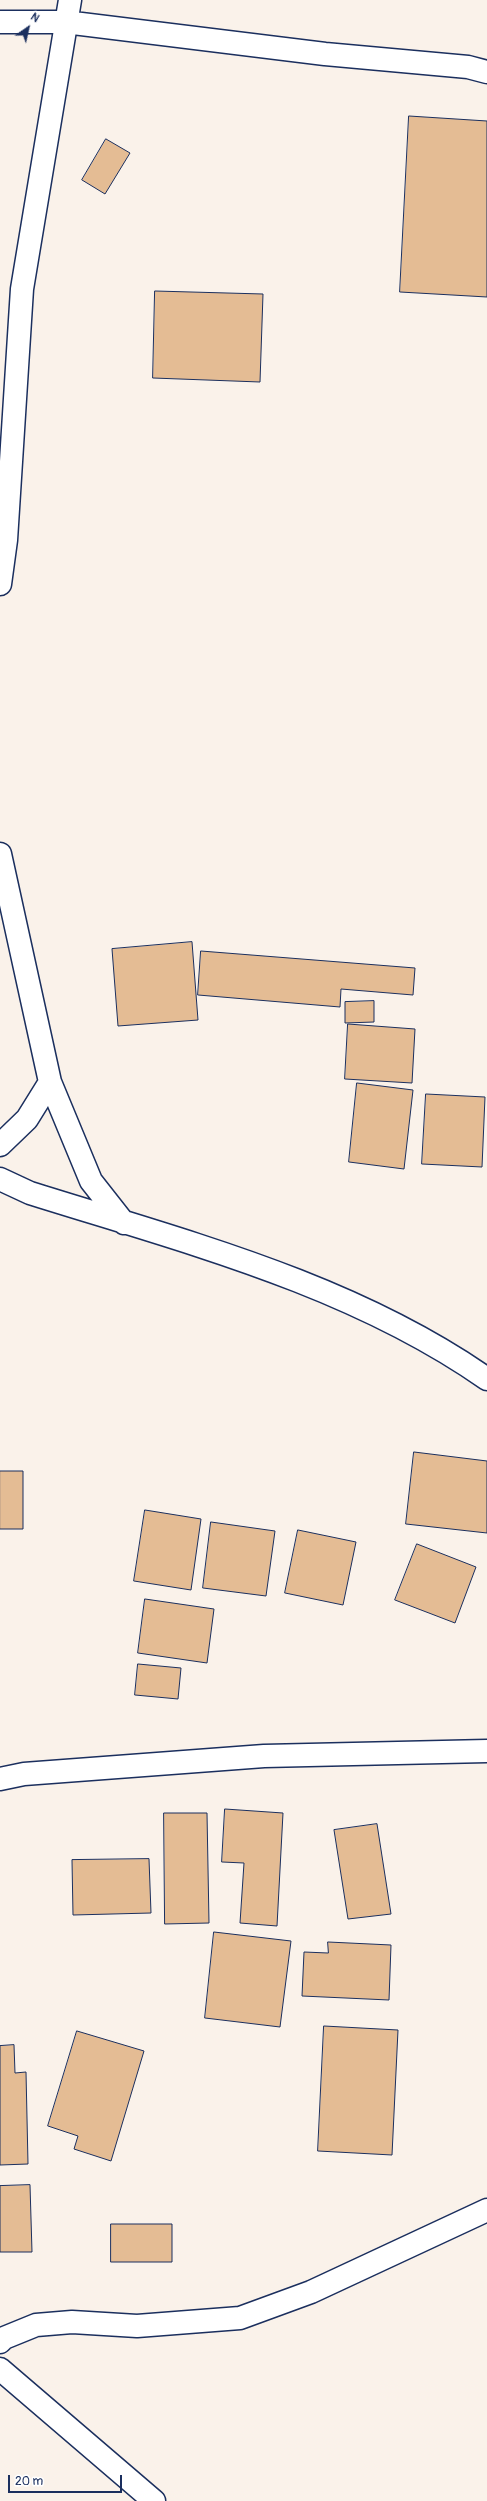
<!DOCTYPE html>
<style>
body{margin:0}
#map{position:relative;width:487px;height:2501px;overflow:hidden;background:#faf2ea;font-family:Pangolin,sans-serif}
canvas{display:block}
.north{position:absolute;left:8px;top:8px;width:40px;height:40px;-webkit-text-stroke:3px #fff;paint-order:stroke;rotate:34deg;font-size:11px;font-weight:700;line-height:16px;text-align:center;color:#1b2f5e}
.north::after{content:'';display:block;margin:auto;width:14px;height:18px;background:#1b2f5e;clip-path:polygon(50% 0,100% 100%,50% 72%,0 100%)}
.scale{position:absolute;left:8px;top:2475px;width:114px;height:18px;box-sizing:border-box;border:2px solid #1b2f5e;border-top:0;padding-left:5px;font-size:12px;line-height:14px;white-space:nowrap;color:#1b2f5e;-webkit-text-stroke:3px #fff;paint-order:stroke}
</style>
<div id="map">
<canvas width="487" height="2501"></canvas>
<div class="north">N</div>
<div class="scale">20 m</div>
</div>
<script>
const ctx = document.querySelector('canvas').getContext('2d');
ctx.lineJoin = 'round';
function paint(path, color) {
  ctx.fillStyle = color;
  ctx.fill(path, 'evenodd');
}
function trace(path, color, width, dash) {
  ctx.strokeStyle = color;
  ctx.lineWidth = width;
  ctx.lineCap = dash ? 'butt' : 'round';
  ctx.setLineDash(dash || []);
  ctx.stroke(path);
}
const building = new Path2D(`
 M409,116l78,5v176l-87,-5z
 M106,139l24,14 -25,41 -23,-14z
 M155,291l108,3 -3,88 -107,-4z
 M192,942l6,78 -80,6 -6,-77z
 M201,951l214,17 -2,27 -72,-6 -1,18 -142,-12z
 M374,1001v21l-29,1v-21z
 M348,1024l67,5 -3,54 -67,-4z
 M357,1083l56,7 -9,79 -55,-7z
 M426,1094l59,3 -3,70 -60,-3z
 M414,1452l73,9v72l-81,-9z
 M0,1471h23v58h-23z
 M145,1510l56,9 -10,71 -57,-9z
 M211,1522l64,9 -9,65 -63,-8z
 M298,1530l58,12 -13,63 -58,-12z
 M417,1544l59,23 -21,56 -60,-23z
 M145,1599l69,10 -7,54 -69,-10z
 M138,1664l43,4 -3,31 -43,-4z
 M225,1809l58,4 -6,113 -37,-3 4,-60 -22,-1z
 M164,1813h43l2,110 -44,1z
 M377,1824l14,90 -43,5 -14,-89z
 M149,1859l2,54 -78,2 -1,-55z
 M214,1932l77,9 -11,86 -75,-9z
 M328,1942l63,3 -2,55 -87,-4 2,-44 24,1z
 M324,2026l74,4 -6,125 -74,-4z
 M77,2031l67,20 -33,110 -37,-12 4,-13 -30,-10z
 M14,2045l1,28 11,-1 2,92 -28,1v-119z
 M30,2185l2,67h-32v-66z
 M111,2224h61v38h-61z`);
const street = new Path2D(`
 M0,22h65l260,32 143,13 19,5
 M0,584l6,-44 16,-251 48,-289
 M0,854l50,228 41,99 33,42
 M0,1145l27,-26 23,-37
 M0,1179l30,14c156,49 321,91 457,186
 M0,1779l24,-5 240,-18 223,-5
 M0,2342l4,-4 32,-13 36,-3 65,4 103,-8 71,-26 176,-82
 M0,2369l154,132`);
paint(building, '#e4bc94');
trace(building, '#1b2f5e', 1);
trace(street, '#1b2f5e', 25);
trace(street, '#fff', 22);
</script>
